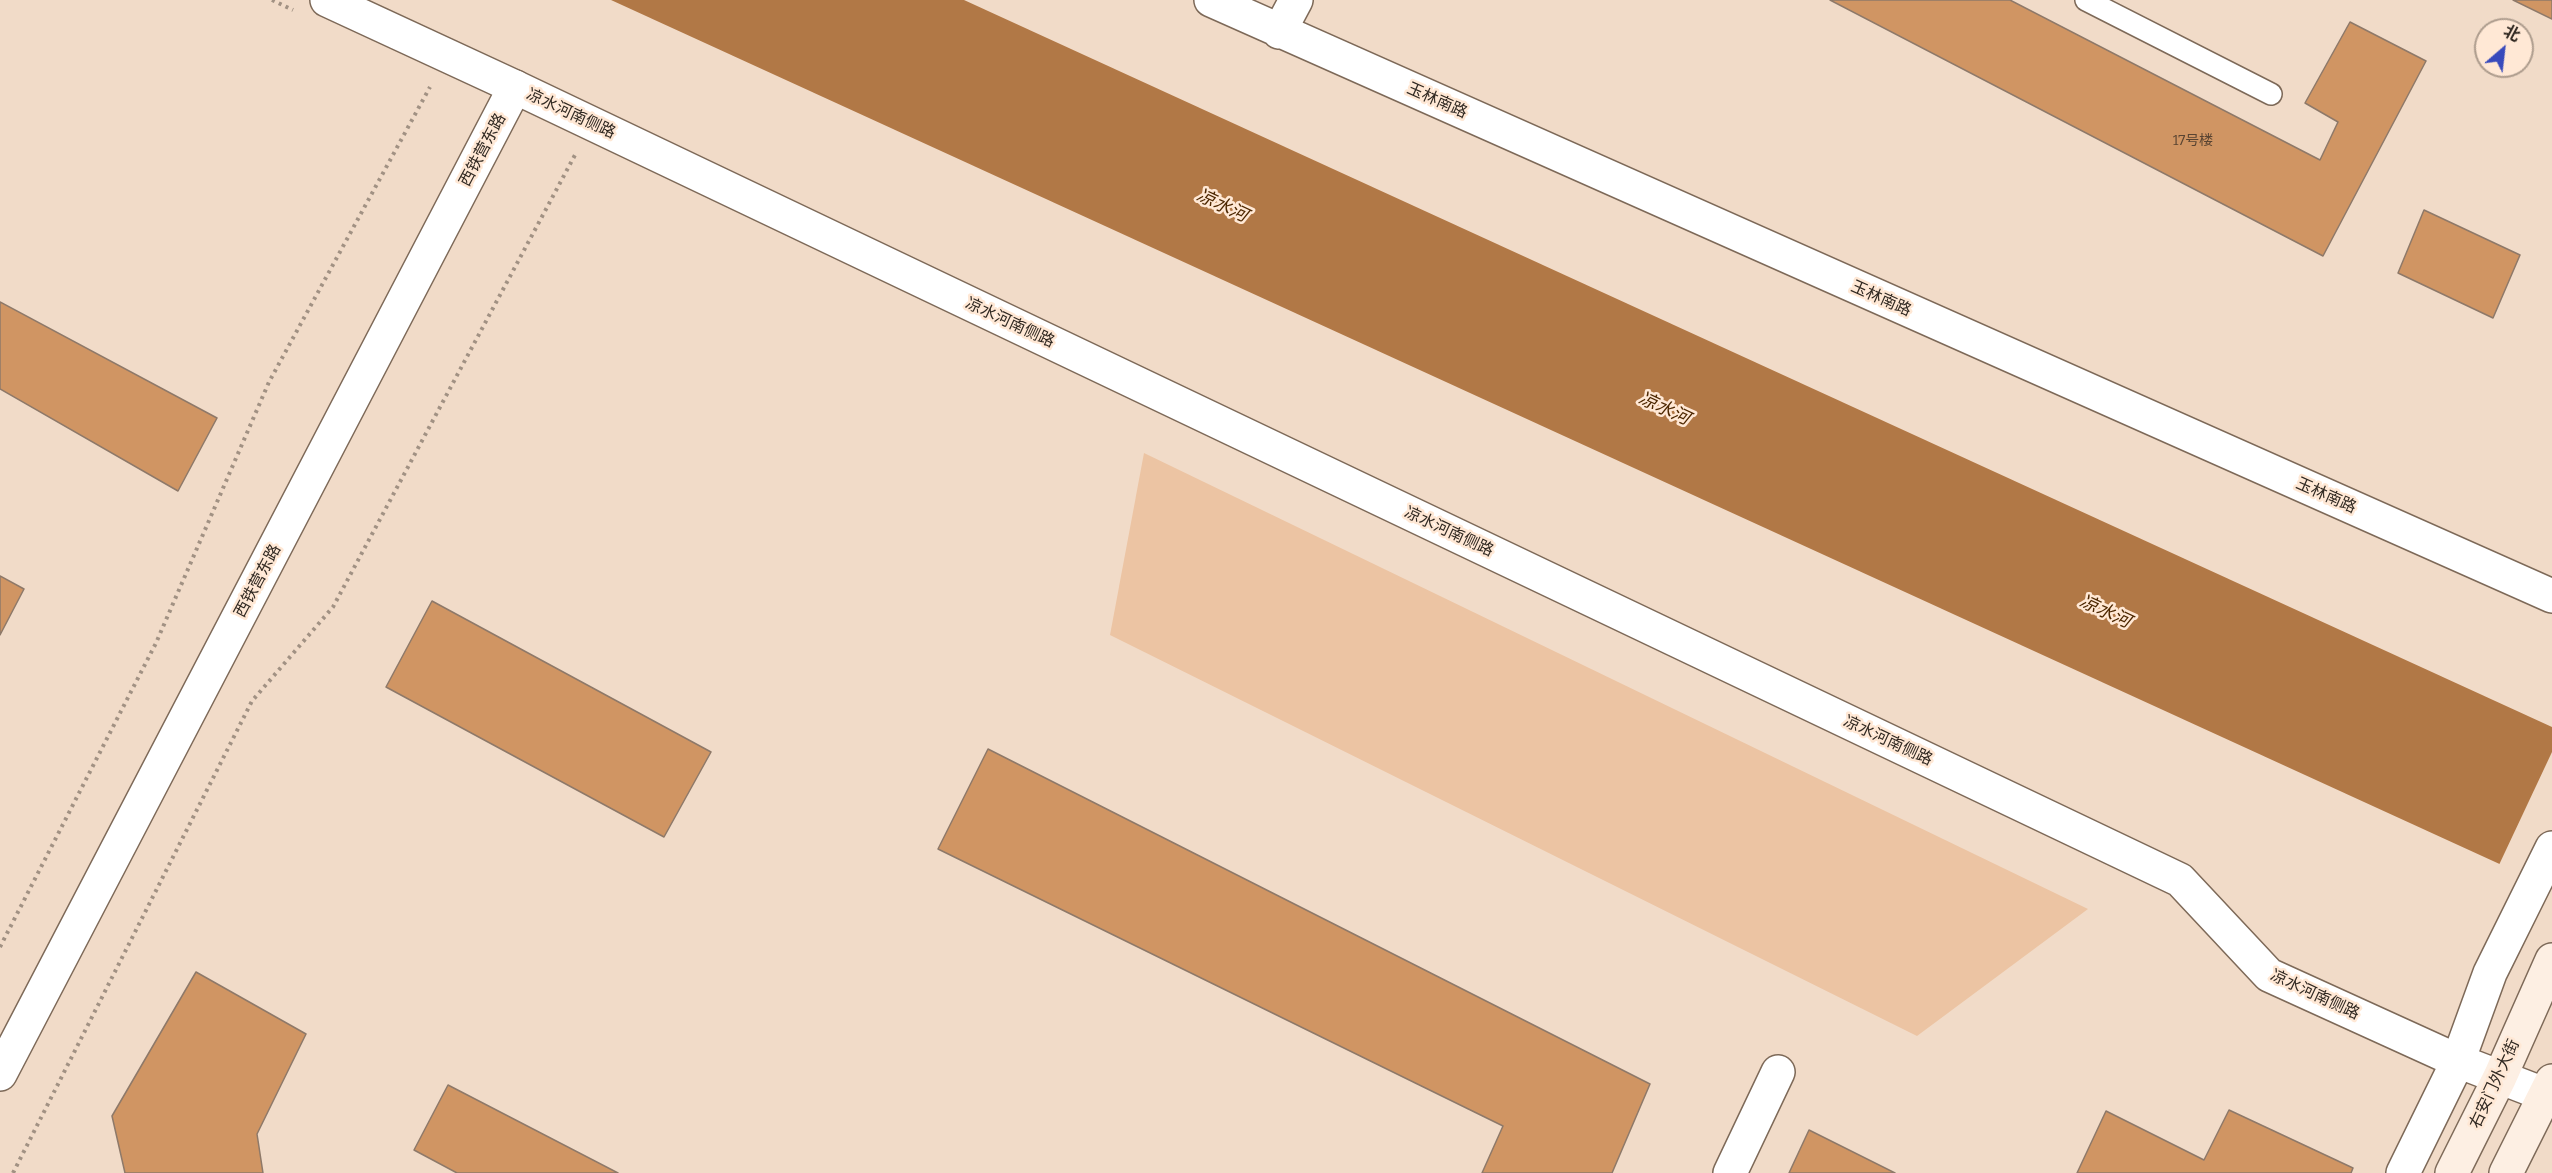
<!DOCTYPE html>
<meta charset="utf-8">
<style>
body{margin:0}
#map{position:relative;width:2552px;height:1173px;overflow:hidden;background:#f1dbc8;font-family:Bitter,"Noto Sans SC",serif}
canvas{display:block}
.north{position:absolute;left:2474px;top:18px;width:60px;height:60px;box-sizing:border-box;background:#ffe8d5;border:2px solid #ad9c8d;border-radius:50%;rotate:28deg;font-size:16px;font-weight:700;line-height:24px;text-align:center;color:#312922}
.north::after{content:'';display:block;margin:auto;width:21px;height:27px;background:#384abc;clip-path:polygon(50% 0,100% 100%,50% 72%,0 100%)}
</style>
<div id="map">
<canvas width="2552" height="1173"></canvas>
<div class="north">北</div>
</div>
<script>
const ctx = document.querySelector('canvas').getContext('2d');
ctx.lineJoin = 'round';
function paint(path, color) {
  ctx.fillStyle = color;
  ctx.fill(path, 'evenodd');
}
function trace(path, color, width, dash) {
  ctx.strokeStyle = color;
  ctx.lineWidth = width;
  ctx.lineCap = dash ? 'butt' : 'round';
  ctx.setLineDash(dash || []);
  ctx.stroke(path);
}
function label(font, color, halo, rows, align = 'center') {
  ctx.font = font + ' Bitter,"Noto Sans SC",serif';
  ctx.lineWidth = 5;
  ctx.setLineDash([]);
  ctx.textBaseline = 'middle';
  ctx.strokeStyle = halo;
  ctx.fillStyle = color;
  for (const [text, x, y, turn = 0] of rows) {
    ctx.save();
    ctx.translate(x, y);
    ctx.rotate((+turn || 0) * Math.PI / 180);
    ctx.textAlign = isNaN(turn) ? turn : align;
    if (halo) ctx.strokeText(text, 0, 0);
    ctx.fillText(text, 0, 0);
    ctx.restore();
  }
}
const green = new Path2D(`
 M1144,453l944,456 -171,127 -807,-401z`);
const water = new Path2D(`
 M611,0h353l1588,727v161z`);
const pier = new Path2D(`
 M2552,752v139l-54,-24z`);
const building = new Path2D(`
 M1830,0h180l310,160 18,-38 -33,-19 45,-81 76,39 -103,195z
 M2513,0h39v19z
 M2424,210l96,45 -27,63 -95,-45z
 M0,302l217,116 -39,73 -178,-102z
 M0,576l24,13 -24,46z
 M432,601l279,151 -47,85 -278,-150z
 M988,749l662,335 -38,89h-130l21,-47 -565,-277z
 M196,972l110,62 -49,100 6,39h-138l-13,-57z
 M448,1085l170,88h-161l-43,-23z
 M2229,1110l124,58 -2,5h-274l29,-62 98,49z
 M1809,1130l86,43h-106z`);
const path = new Path2D(`
 M272,0l21,10
 M0,947l156,-304 113,-261 161,-295
 M13,1173l239,-472 81,-94 242,-452`);
const service = new Path2D(`
 M2086,0l185,94`);
const minor = new Path2D(`
 M327,0l188,87 1665,793 89,95 189,86 88,34
 M1211,0l1341,596
 M1279,32l17,-32
 M1730,1173l48,-101`);
const tertiary = new Path2D(`
 M0,1074l515,-987
 M2403,1173l55,-112 32,-88 62,-125`);
const secondary = new Path2D(`
 M2452,1173l48,-96 52,-117
 M2506,1173l46,-92`);
const numberNames = [
 ["17号楼",2193,141]
];
const streetNames = [
 ["玉林南路",1437,101,24],
 ["凉水河南侧路",571,114,25],
 ["西铁营东路",483,150,-62],
 ["玉林南路",1881,299,24],
 ["凉水河南侧路",1010,323,25],
 ["玉林南路",2326,496,24],
 ["凉水河南侧路",1449,532,25],
 ["西铁营东路",258,581,-62],
 ["凉水河南侧路",1888,741,25],
 ["凉水河南侧路",2315,995,25],
 ["右安门外大街",2495,1084,-65]
];
const waterNames = [
 ["凉水河",1222,206,25],
 ["凉水河",1664,409,25],
 ["凉水河",2105,612,25]
];
paint(green, '#ecc4a3');
paint(water, '#b17846');
paint(pier, '#f1dbc8');
paint(building, '#d09563');
trace(building, '#8e7969', 1.5);
trace(service, '#7d6958', 24);
trace(minor, '#7d6958', 36);
trace(tertiary, '#7d6958', 36);
trace(secondary, '#7d6958', 36);
trace(path, '#a19183', 4, [3, 4.5]);
trace(service, '#fff', 21);
trace(minor, '#fff', 33);
trace(tertiary, '#fff', 33);
trace(secondary, '#fdefe3', 33);
label('14px', '#594432', null, numberNames);
label('16px', '#312922', '#ffe8d5', streetNames);
label('italic 18px', '#4d2700', '#ffe8d5', waterNames);
</script>
